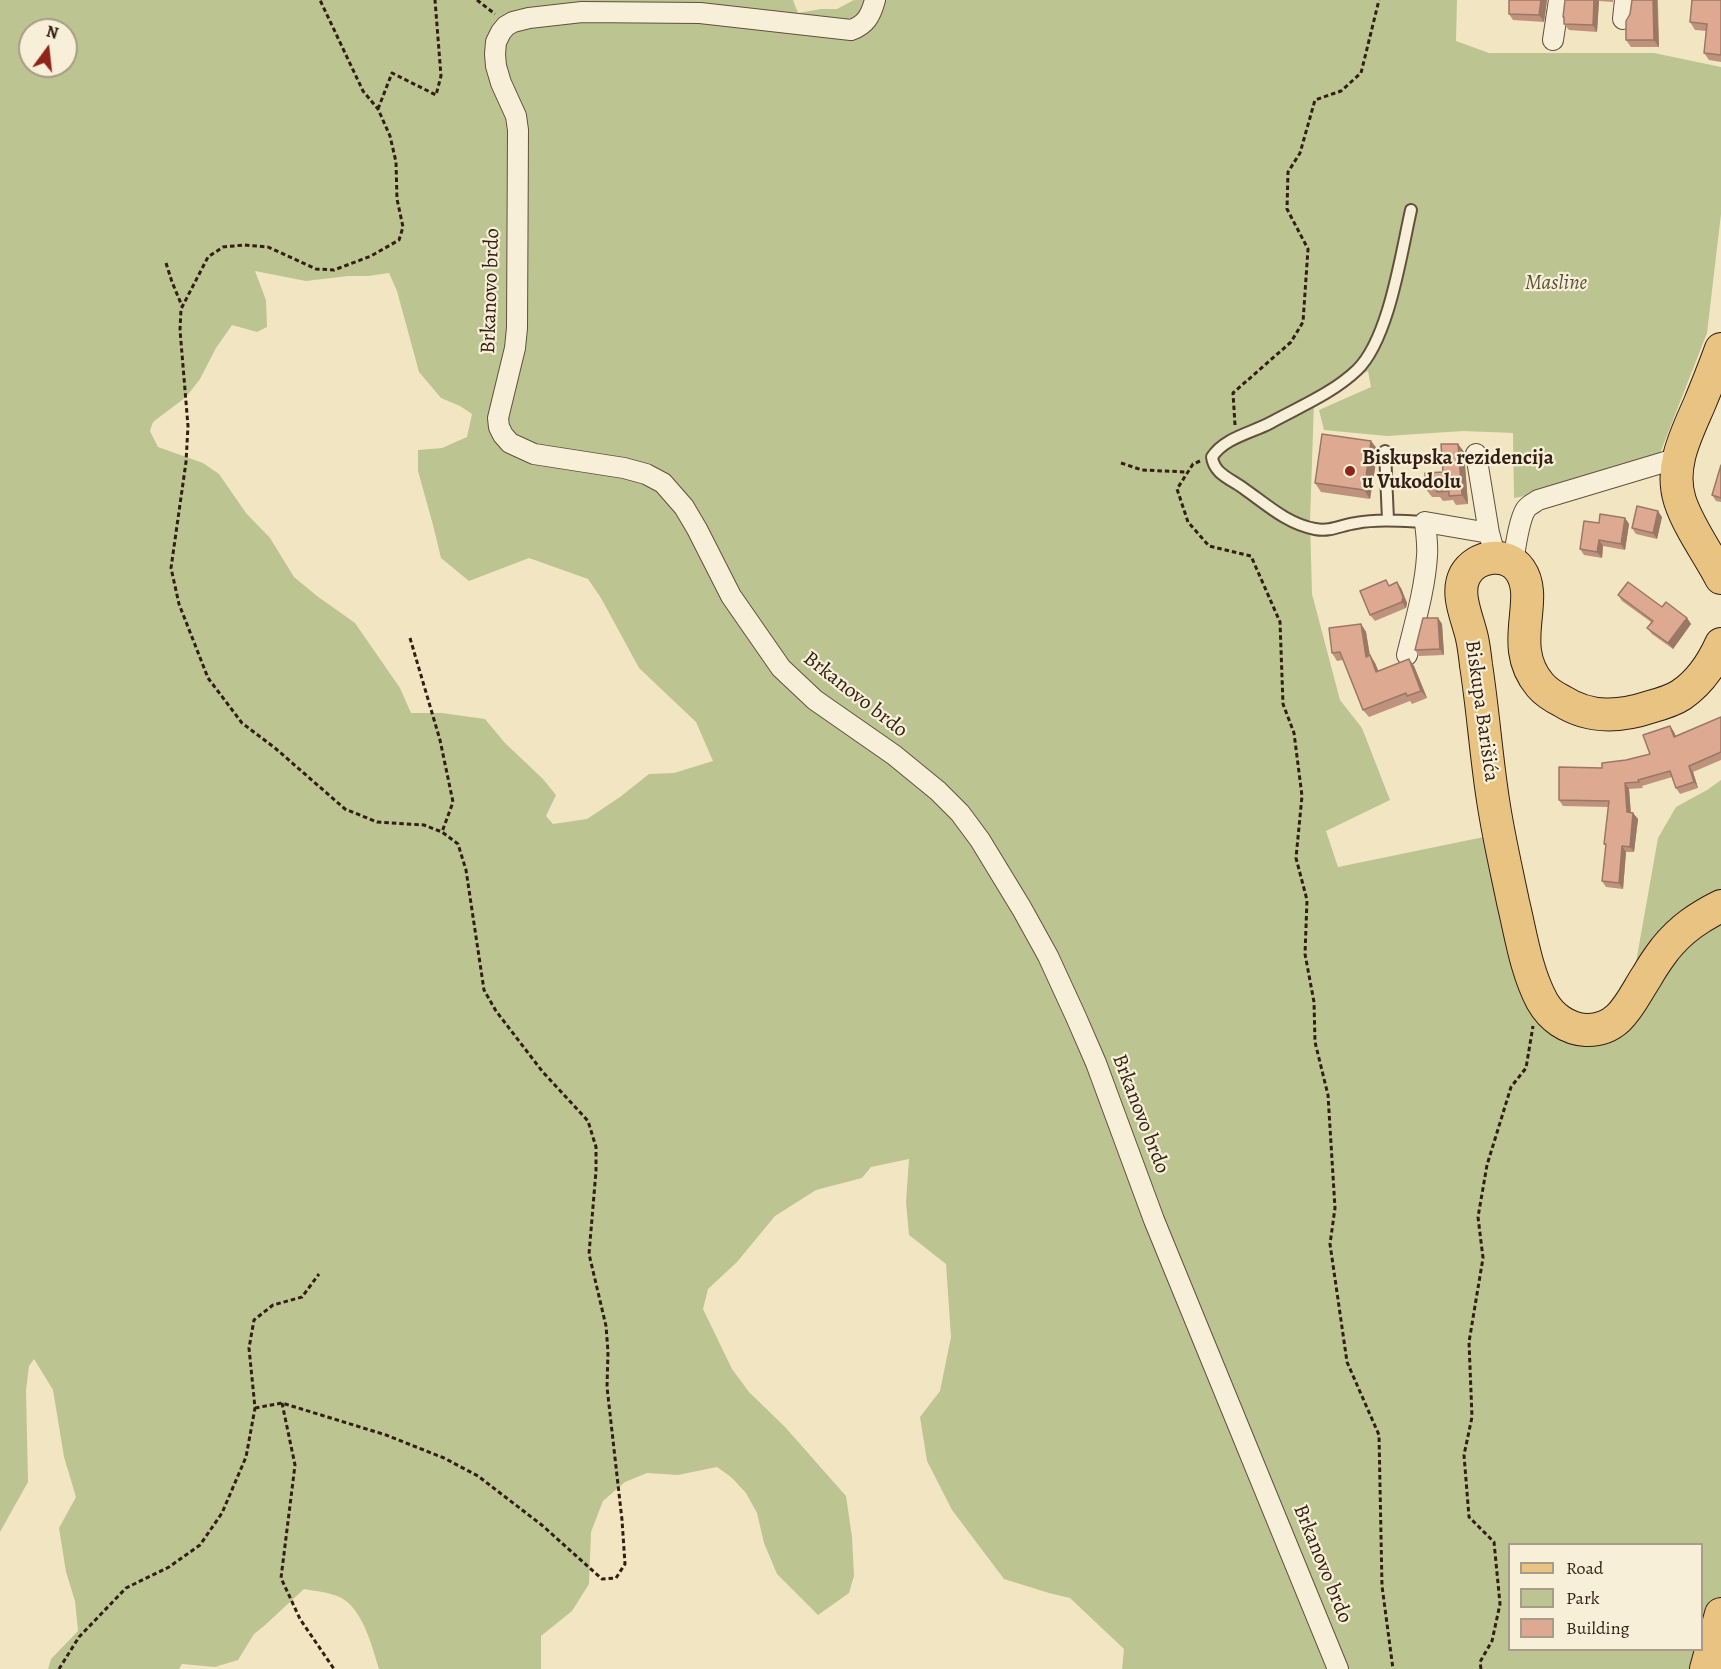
<!DOCTYPE html>
<meta charset="utf-8">
<style>
body{margin:0}
#map{position:relative;width:1721px;height:1669px;overflow:hidden;background:#f2e6c2;font-family:Alegreya,serif}
canvas{display:block}
.legend{position:absolute;left:1508px;top:1543px;width:195px;height:108px;box-sizing:border-box;background:#f7efd7;border:2px solid #a89b89;margin:0;padding:8px 10px;list-style:none;font-size:18px;color:#321e13}
.legend li{display:flex;align-items:center;gap:12px;height:30px}
.legend b{width:30px;border:2px solid #a89b89}
.north{position:absolute;left:18px;top:18px;width:60px;height:60px;box-sizing:border-box;background:#f7efd7;border:2px solid #a89b89;border-radius:50%;rotate:15deg;font-size:16px;font-weight:700;line-height:24px;text-align:center;color:#321e13}
.north::after{content:'';display:block;margin:auto;width:21px;height:27px;background:#8f2418;clip-path:polygon(50% 0,100% 100%,50% 72%,0 100%)}
</style>
<div id="map">
<canvas width="1721" height="1669"></canvas>
<ul class="legend">
<li><b style="height:8px;background:#e9c381"></b>Road</li>
<li><b style="height:16px;background:#bcc492"></b>Park</li>
<li><b style="height:16px;background:#ddaa91"></b>Building</li>
</ul>
<div class="north">N</div>
</div>
<script>
const ctx = document.querySelector('canvas').getContext('2d');
ctx.lineJoin = 'round';
function paint(path, color) {
  ctx.fillStyle = color;
  ctx.fill(path, 'evenodd');
}
function trace(path, color, width, dash) {
  ctx.strokeStyle = color;
  ctx.lineWidth = width;
  ctx.lineCap = dash ? 'butt' : 'round';
  ctx.setLineDash(dash || []);
  ctx.stroke(path);
}
function label(font, color, halo, rows, align = 'center') {
  ctx.font = font + ' Alegreya,serif';
  ctx.lineWidth = 4.5;
  ctx.setLineDash([]);
  ctx.textBaseline = 'middle';
  ctx.strokeStyle = halo;
  ctx.fillStyle = color;
  for (const [text, x, y, turn = 0] of rows) {
    ctx.save();
    ctx.translate(x, y);
    ctx.rotate((+turn || 0) * Math.PI / 180);
    ctx.textAlign = isNaN(turn) ? turn : align;
    if (halo) ctx.strokeText(text, 0, 0);
    ctx.fillText(text, 0, 0);
    ctx.restore();
  }
}
const green = new Path2D(`
 M0,0h793l5,13 23,-4h16l17,-9h603l-1,41 33,12h165l67,14v147l-14,119 -50,128 -61,22 -82,15 -1,-65 -50,-2 -76,5 -63,-6 -5,-20 52,-23 -3,-16 -54,31 -4,119 2,73 28,106 22,28 28,72 -64,31 12,36 170,-35 38,154 36,39 48,-29 28,-158 18,-31 31,-17 14,-10v889h-599l2,-20 -54,-51 -21,-5 -45,-14 -52,-69 -25,-49 -7,-44 20,-26 11,-54 -5,-73 -37,-29 -3,-33 3,-43 -38,8 -9,11 -46,12 -41,26 -38,46 -29,27 -5,20 29,60 17,23 36,35 61,69 6,41 2,39 -5,17 -31,22 -41,-41 -13,-31 -7,-30 -11,-20 -15,-16 -14,-10 -39,8 -31,-2 -22,9 -22,19 -12,31 -2,52 -17,27 -31,25v33h-162c-7,-23 -17,-64 -42,-73 -10,-4 -22,-5 -33,-7l-40,37 -10,8 -16,26 -23,7 -33,-3 -3,5h-131l3,-10 27,-28 -3,-30 -9,-29 -7,-44 17,-31 -12,-40 -11,-67 -19,-31 -5,7 -3,24 2,92 -28,50zM30,30h36v36h-36zM255,271l51,10 42,-5h20l21,-3 8,18 22,81 22,26 19,8 12,8 -5,23 -25,11 -24,2v21l15,54 8,33 28,23 60,-23 59,21 13,19 38,70 57,54 17,39 -39,12 -25,1 -29,23 -33,22 -34,5 -7,-8 10,-21 -13,-16 -38,-36 -20,-24 -43,-6h-31l-11,-25 -45,-65 -38,-27 -23,-19 -24,-39 -24,-25 -27,-39 -16,-11 -45,-16 -8,-16 3,-9 33,-25 14,-18 16,-31 16,-23 25,7 10,-5 -1,-27zM1510,1544h192v106h-192z`);
const path = new Path2D(`
 M477,0l18,14
 M378,109l14,-36 44,22 5,-19 -6,-76
 M166,263l6,19 10,24
 M1235,425l-2,-32 58,-51 12,-20 5,-73 -21,-40 1,-37 12,-19 15,-53 26,-9 20,-18 18,-73
 M1200,461l-7,3 -16,25 11,33 21,24 42,10 29,66 3,82 11,29 8,63 -6,62 11,42 -2,54 9,48 1,40 13,53 7,113 -5,36 17,118 32,73 3,151 11,83
 M1121,463l21,7 45,2
 M410,638l30,102 13,62 -11,30
 M282,1403l13,62 -14,113 19,41 34,50
 M255,1408l27,-5 104,32 58,23 34,18 65,50 59,53 14,-1 9,-14 -3,-44 -15,-133 1,-35 -2,-26 -17,-72 7,-83v-24l-8,-26 -46,-50 -46,-60 -12,-21 -18,-120 -8,-26 -16,-12 -18,-7 -47,-3 -32,-13 -70,-61 -33,-25 -34,-45 -29,-74 -8,-36 15,-106 2,-36 -8,-96 1,-21 27,-52 15,-10 21,-2 24,2 48,22 18,1 37,-14 28,-16 4,-13 -6,-28 -1,-37 -6,-26 -12,-27 -15,-18 -43,-91
 M59,1669l20,-32 47,-49 43,-21 31,-22 22,-32 24,-56 9,-49 -6,-60 5,-28 19,-15 29,-8 17,-23
 M1481,1669l-1,-7 12,-21 8,-37 -6,-62 -25,-25 -5,-62 8,-38 -3,-75 14,-84 -5,-41 9,-52 24,-78 15,-19 7,-42`);
const service = new Path2D(`
 M1411,210c-10,44 -22,129 -54,160 -24,23 -58,37 -87,53 -19,10 -46,15 -58,34 2,17 19,22 31,31 23,16 44,36 72,41 16,3 26,-4 41,-6 23,-4 46,-2 69,-1
 M1385,451l3,69`);
const minor = new Path2D(`
 M875,0c-4,15 -9,25 -24,30l-151,-17 -118,-1 -53,6 -16,4 -7,4 -5,6 -5,10 -1,12 1,12 5,17 15,33 2,14 -1,198 -2,20 -17,70 1,9 4,8 7,8 24,11 90,14 22,6 17,9 21,24 13,22 34,67 50,72 34,32 79,55 44,36 22,22 20,27 42,69 26,47 28,61 20,46 58,157 184,449
 M1623,19l2,-19
 M1553,40l6,-40
 M1476,454l13,79 3,11
 M1513,562c2,-12 6,-43 13,-53 3,-4 8,-6 12,-9l140,-42
 M1407,655c8,-33 18,-66 20,-99 1,-11 -1,-23 -2,-34l64,11`);
const primary = new Path2D(`
 M1721,349c-7,19 -14,37 -22,56 -13,30 -30,62 -19,96 9,27 28,52 41,77
 M1721,644c-9,20 -22,39 -40,51 -9,6 -20,9 -31,12 -30,10 -60,12 -88,-6 -8,-4 -16,-9 -22,-16 -34,-40 1,-85 -20,-115 -13,-19 -44,-15 -55,5 -10,19 3,44 7,63 2,9 3,18 4,27 7,45 10,90 17,135 5,34 13,68 20,102 8,33 13,69 29,99 9,16 25,28 44,29 35,1 45,-30 61,-54 5,-9 12,-19 18,-27 16,-20 34,-32 56,-43
 M1706,1669l15,-55`);
const wall = new Path2D(`
 M1547,0l-3,22 -31,-2 -4,-6z
 M1565,0h48v2l-14,-1 -2,31 -28,-2 -5,-6v-5l-1,-2z
 M1632,0h32h-6l1,47h-28l-5,-7z
 M1721,0v62l-12,-2 -5,-7 2,-22 -11,-1 -5,-8z
 M1371,441l7,9 -8,49 -49,-7 -6,-9z
 M1458,444l6,8 4,52 -12,1 -3,-5 -10,1 -3,-4h-8l-7,-9 18,-16z
 M1721,465v37l-5,-1 -4,-6z
 M1662,517l-5,22 -21,-5 -4,-6z
 M1625,518l4,6 -4,26 -22,-4 -1,12 -18,-3 -4,-6 19,-26z
 M1390,585l11,3 6,15 -1,5 -31,13 -5,-6z
 M1618,595l44,12 25,11 4,6 -18,25 -21,-15 -5,-6 4,-6 -29,-21z
 M1438,618l4,6 2,31 -25,1 -4,-6z
 M1361,624l5,8 4,23 5,8 3,8 31,-12 5,7 13,32 -15,6 -2,-3 -41,16 -6,-7 -20,-50 -6,1 -5,-8z
 M1721,717v43l-28,12 5,16 -18,6 -4,-6 -4,-11 -30,9 1,2 -14,1 2,23 2,1 5,6 -4,33h-8l-3,37 -17,-2 -4,-6 4,-35 -2,-2 4,-37 -45,-1 -4,-6 43,-32 48,-14 20,-28 4,6 2,4z`);
const shadedWall = new Path2D(`
 M1541,0h6l-3,22 -5,-7z
 M1594,0h4l1,1 -2,31 -4,-7z
 M1653,0h4l2,47 -5,-7z
 M1371,441l7,9 -8,49 -6,-9z
 M1458,444l6,8 4,52 -6,-9z
 M1658,511l4,6 -5,22 -4,-6z
 M1625,518l4,6 -4,26 -4,-6z
 M1599,540l4,6 -1,12 -5,-6z
 M1397,582l4,6 6,15 -1,5 -4,-6z
 M1438,618l4,6 2,31 -4,-6z
 M1687,618l4,6 -18,25 -5,-6z
 M1361,624l5,8 5,32 -5,-7z
 M1370,655l5,8 7,16 -6,-7z
 M1409,659l5,7 13,32 -6,-7z
 M1670,726l4,6 4,11 -4,-6z
 M1689,766l4,6 5,16 -4,-6z
 M1625,783l4,6 2,29 -4,-6z
 M1633,813l5,6 -4,33 -4,-5z
 M1622,846l4,6 -3,37 -4,-6z`);
const building = new Path2D(`
 M1509,0h32l-2,15 -30,-1z
 M1565,0h29l-1,25 -29,-1v-7h-1z
 M1632,0h21l1,40h-28v-19l4,-7z
 M1692,0h29v55l-17,-2 3,-29 -17,-2z
 M1322,434l49,7 -7,49 -49,-7z
 M1441,444h17l4,51 -13,1v-5l-12,1 -1,-4h-11v-15l18,-1z
 M1721,465v33l-9,-3z
 M1637,506l21,5 -5,22 -21,-5z
 M1600,514l25,4 -4,26 -22,-4 -2,12 -17,-3 4,-28 15,2z
 M1386,580l3,6 8,-4 6,15 -1,5 -32,13 -10,-24z
 M1628,582l34,25 4,-5 21,16 -19,25 -21,-15 6,-7 -35,-26z
 M1423,618h15l2,31 -25,1z
 M1361,624l5,33 4,-2 6,17 33,-13 12,32 -14,5 -1,-3 -43,17 -23,-58 -8,1 -3,-25z
 M1721,717v35l-32,14 5,16 -18,6 -6,-17 -32,9 1,2 -14,1 2,29 6,1 -3,34 -8,-1 -3,37 -17,-2 4,-37h-2l5,-43 -50,-1v-33l43,1v-5l24,-3 24,-6 -7,-19 27,-9 4,11z`);
const markers = [
 [1350,471,6,"#8f2418"]
];
const parkNames = [
 ["Masline",1556,284]
];
const streetNames = [
 ["Brkanovo brdo",491,291,-88],
 ["Brkanovo brdo",855,695,38],
 ["Biskupa Barišića",1481,711,82],
 ["Brkanovo brdo",1140,1114,69],
 ["Brkanovo brdo",1322,1564,68]
];
const poiNames = [
 ["Biskupska rezidencija",1362,459],
 ["u Vukodolu",1362,483]
];
paint(green, '#bcc492');
trace(service, '#62503f', 14);
trace(minor, '#62503f', 22);
trace(primary, '#321e13', 34);
trace(path, '#321e13', 3, [4.5, 3]);
trace(service, '#f7efd7', 10);
trace(minor, '#f7efd7', 20);
trace(primary, '#e9c381', 32);
paint(wall, '#be927d');
paint(shadedWall, '#9b7766');
paint(building, '#ddaa91');
trace(building, '#9b7766', 1.5);
for (const [x, y, r, color] of markers) {
  const dot = new Path2D();
  dot.arc(x, y, r, 0, 2 * Math.PI);
  ctx.fillStyle = color;
  ctx.fill(dot);
  trace(dot, '#f7efd7', 2);
}
label('italic 21px', '#5b5039', '#f7efd7', parkNames);
label('21px', '#321e13', '#f7efd7', streetNames);
label('bold 21px', '#321e13', '#f7efd7', poiNames, 'left');
</script>
